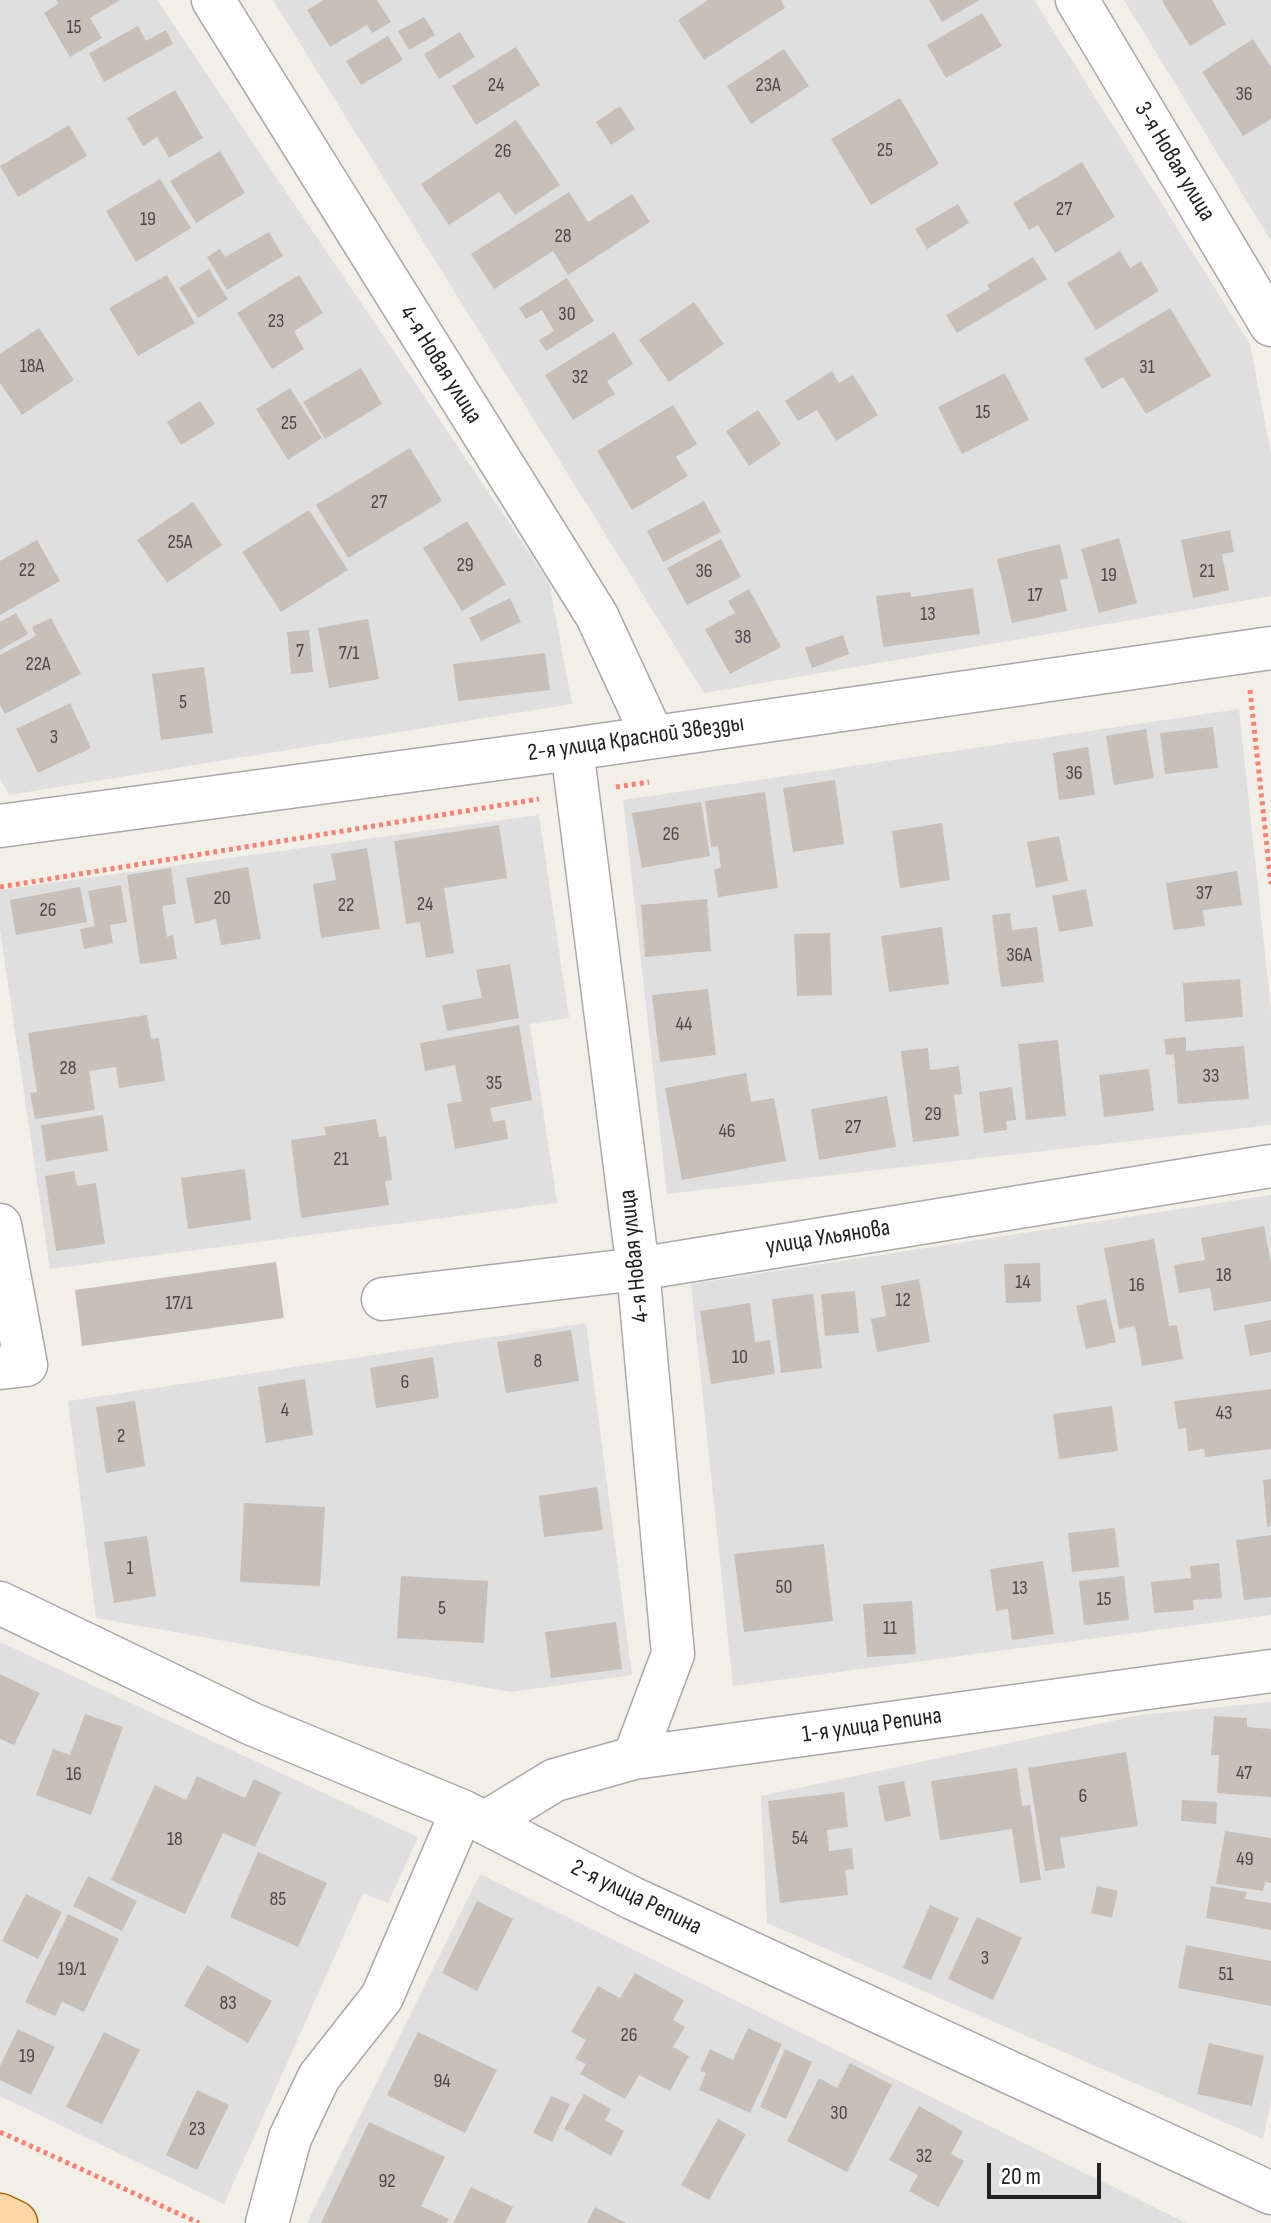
<!DOCTYPE html>
<meta charset="utf-8">
<style>
body{margin:0}
#map{position:relative;width:1271px;height:2223px;overflow:hidden;background:#f2efe9;font-family:"Sofia Sans Condensed",sans-serif}
canvas{display:block}
.scale{position:absolute;left:987px;top:2163px;width:114px;height:36px;box-sizing:border-box;border:4px solid #222;border-top:0;padding-left:10px;font-size:24px;line-height:28px;white-space:nowrap;color:#222;-webkit-text-stroke:6px #fff;paint-order:stroke}
</style>
<div id="map">
<canvas width="1271" height="2223"></canvas>
<div class="scale">20 m</div>
</div>
<script>
const ctx = document.querySelector('canvas').getContext('2d');
ctx.lineJoin = 'round';
function paint(path, color) {
  ctx.fillStyle = color;
  ctx.fill(path, 'evenodd');
}
function trace(path, color, width, dash) {
  ctx.strokeStyle = color;
  ctx.lineWidth = width;
  ctx.lineCap = dash ? 'butt' : 'round';
  ctx.setLineDash(dash || []);
  ctx.stroke(path);
}
function label(font, color, halo, rows, align = 'center') {
  ctx.font = font + ' "Sofia Sans Condensed",sans-serif';
  ctx.lineWidth = 7;
  ctx.setLineDash([]);
  ctx.textBaseline = 'middle';
  ctx.strokeStyle = halo;
  ctx.fillStyle = color;
  for (const [text, x, y, turn = 0] of rows) {
    ctx.save();
    ctx.translate(x, y);
    ctx.rotate((+turn || 0) * Math.PI / 180);
    ctx.textAlign = isNaN(turn) ? turn : align;
    if (halo) ctx.strokeText(text, 0, 0);
    ctx.fillText(text, 0, 0);
    ctx.restore();
  }
}
const residential = new Path2D(`
 M0,0h157l392,582 23,122 -563,91 -9,-16z
 M273,0h761l216,344 21,110v142l-567,97z
 M1124,0h147v241z
 M1239,709l32,301v115l-604,69 -44,-394z
 M539,815l30,203 -39,6 27,179 -507,66 -50,-339v-40z
 M1271,1195v420l-538,71 -42,-402z
 M586,1323l46,352 -121,17 -415,-74 -28,-217z
 M0,1642l418,195 -30,66 -25,-10 -139,311 -224,-108z
 M1271,1702v399l-8,38 -496,-216 -6,-127 379,-81z
 M480,1874l706,349h-879z`);
const building = new Path2D(`
 M56,0h64l-30,18 12,20 -32,19 -26,-44 14,-9z
 M324,0h53l14,22 -19,11 -5,-8 -37,22 -23,-37z
 M708,0h73l4,8 -81,52 -26,-40z
 M929,0h51l-38,22z
 M1164,0h48l14,24 -36,22 -28,-45z
 M982,13l20,33 -56,32 -19,-33z
 M424,17l11,18 -26,15 -11,-19z
 M138,26l8,15 20,-11 7,14 -69,38 -15,-29z
 M460,32l15,25 -36,22 -15,-25z
 M388,36l15,24 -42,25 -15,-24z
 M1253,39l18,28v52l-28,17 -41,-64z
 M516,47l24,38 -64,40 -24,-39z
 M784,49l25,37 -58,38 -24,-38z
 M175,90l28,48 -34,20 -12,-21 -14,9 -16,-28z
 M900,98l39,66 -68,41 -40,-66z
 M620,106l15,23 -24,16 -15,-23z
 M516,120l44,65 -45,30 -16,-23 -50,33 -28,-41z
 M69,125l18,31 -69,41 -18,-31z
 M220,151l25,42 -49,30 -26,-42z
 M1082,162l33,55 -60,36 -17,-28 -9,5 -16,-27z
 M160,179l31,49 -55,34 -30,-51z
 M569,192l19,30 44,-28 18,28 -82,53 -15,-24 -59,38 -23,-35z
 M958,204l11,19 -42,26 -12,-20z
 M269,232l14,24 -56,34 -20,-33 13,-8 5,8z
 M1120,251l10,17 11,-7 18,30 -63,39 -29,-47z
 M1033,257l14,22 -90,54 -11,-18 44,-26 -3,-4z
 M209,269l19,30 -30,19 -19,-30z
 M167,275l28,48 -57,33 -29,-48z
 M299,275l24,38 -29,18 10,18 -32,20 -35,-56z
 M567,278l27,43 -48,30 -7,-11 15,-9 -12,-21 -16,9 -7,-11z
 M694,302l30,42 -55,38 -30,-42z
 M1170,308l41,68 -65,38 -23,-37 -21,12 -18,-30z
 M39,328l35,52 -52,35 -22,-32v-29z
 M614,332l19,32 -26,17 8,13 -42,26 -28,-45z
 M361,368l21,36 -57,35 -22,-37z
 M832,371l7,12 14,-8 25,40 -42,26 -19,-31 -19,11 -13,-20z
 M1005,373l24,47 -67,34 -24,-47z
 M290,388l32,50 -34,22 -32,-51z
 M200,401l15,23 -34,21 -14,-23z
 M673,405l24,39 -21,13 12,19 -56,34 -35,-59z
 M758,410l23,34 -32,22 -23,-35z
 M410,448l32,53 -94,57 -32,-53z
 M704,501l17,31 -58,30 -16,-31z
 M193,502l29,43 -55,38 -30,-43z
 M309,510l39,60 -67,42 -39,-60z
 M467,521l39,63 -44,27 -39,-63z
 M1230,530l4,22 -12,2 7,36 -36,8 -12,-58z
 M1119,538l18,65 -38,10 -18,-64z
 M721,539l20,38 -54,28 -20,-37z
 M37,540l23,41 -60,34v-54z
 M1060,544l8,34 -8,2 7,31 -55,12 -15,-64z
 M973,588l7,46 -97,13 -7,-51 34,-4 1,5z
 M749,589l32,58 -51,27 -25,-45 30,-16 -7,-12z
 M510,598l11,24 -40,19 -12,-23z
 M16,613l12,21 -28,16v-28z
 M51,618l30,56 -76,40 -5,-9v-50l36,-19 -4,-9z
 M368,619l11,60 -50,9 -11,-60z
 M309,630l4,42 -22,2 -4,-42z
 M843,635l6,19 -37,14 -7,-20z
 M545,653l5,37 -92,11 -5,-37z
 M204,667l9,66 -52,7 -9,-66z
 M70,703l21,45 -53,25 -22,-44z
 M1213,727l5,41 -53,6 -5,-41z
 M1146,729l8,49 -40,7 -8,-49z
 M1088,747l7,48 -36,5 -6,-47z
 M835,780l9,64 -51,8 -10,-64z
 M765,792l13,96 -60,9 -4,-28 7,-1 -3,-22 -7,1 -6,-46z
 M701,802l9,54 -68,12 -10,-55z
 M942,823l8,57 -50,8 -8,-57z
 M499,825l8,53 -63,10 10,65 -28,5 -6,-36 -14,2 -12,-83z
 M1059,836l9,45 -32,7 -9,-46z
 M367,848l13,81 -59,9 -8,-54 23,-4 -5,-26z
 M248,867l13,72 -40,6 -5,-26 -21,5 -9,-46z
 M171,868l5,36 -14,2 5,31 6,-2 4,24 -37,5 -13,-89z
 M1237,871l5,34 -39,5 2,16 -32,4 -7,-47z
 M121,885l6,37 -17,3 3,18 -29,6 -4,-20 15,-3 -7,-35z
 M80,887l7,35 -71,13 -6,-35z
 M1086,889l7,37 -34,6 -7,-36z
 M707,899l4,52 -66,6 -4,-52z
 M1010,913l2,17 25,-3 7,55 -43,5 -9,-72z
 M942,927l7,57 -60,8 -8,-56z
 M830,933l2,62 -35,1 -3,-62z
 M510,964l9,54 -72,13 -5,-26 40,-7 -6,-28z
 M1240,979l3,38 -58,5 -2,-39z
 M708,989l8,66 -56,7 -8,-67z
 M147,1015l4,24 8,-1 6,43 -46,7 -3,-21 -27,4 6,39 -60,9 -5,-26 7,-1 -9,-59z
 M519,1025l13,75 -42,8 3,14 12,-2 3,19 -53,10 -8,-45 15,-3 -7,-36 -30,6 -5,-28z
 M1186,1037v14l58,-5 5,53 -71,5 -4,-50 -8,1 -2,-16z
 M1058,1040l8,76 -40,4 -8,-76z
 M928,1048l2,22 29,-4 3,28 -8,1 5,41 -46,6 -12,-91z
 M1149,1069l5,42 -50,6 -5,-42z
 M746,1073l5,29 23,-4 12,63 -104,19 -17,-92z
 M1012,1087l4,33 -10,1 1,9 -23,3 -5,-41z
 M887,1096l9,51 -77,13 -8,-51z
 M103,1115l5,36 -62,10 -5,-36z
 M376,1119l3,18 7,-1 6,44 -7,1 4,24 -88,13 -10,-78 35,-5 -2,-8z
 M245,1169l6,51 -63,9 -7,-51z
 M74,1171l3,15 19,-3 9,61 -49,7 -11,-75z
 M1264,1226l7,38v37l-57,10 -4,-23 -31,5 -5,-28 31,-5 -4,-22z
 M1154,1239l15,87 8,-1 6,34 -41,7 -7,-40 -16,3 -15,-81z
 M276,1262l8,56 -202,28 -7,-56z
 M1040,1263l1,39 -35,1 -2,-39z
 M919,1279l11,63 -53,10 -6,-33 15,-3 -5,-30z
 M855,1291l4,42 -34,3 -4,-42z
 M813,1294l9,74 -41,5 -9,-74z
 M1106,1299l10,43 -30,7 -10,-43z
 M750,1303l5,39 15,-2 5,34 -64,10 -11,-73z
 M1271,1320v32l-21,4 -6,-31z
 M571,1330l8,51 -73,12 -9,-51z
 M433,1357l6,41 -63,10 -6,-40z
 M305,1379l8,56 -47,8 -8,-56z
 M1271,1389v60l-66,8 -1,-8 -16,2 -2,-23 -8,1 -4,-28z
 M135,1401l10,65 -39,7 -10,-66z
 M1112,1406l6,45 -59,8 -6,-45z
 M1271,1479v47l-4,1 -4,-47z
 M597,1487l6,43 -59,7 -5,-41z
 M244,1503l81,4 -5,79 -80,-4z
 M1115,1528l4,39 -47,5 -4,-39z
 M1271,1535v62l-27,3 -8,-60z
 M147,1536l9,60 -42,7 -10,-61z
 M824,1544l9,77 -89,11 -10,-78z
 M1043,1561l11,73 -42,6 -4,-31 -12,2 -6,-42z
 M1219,1563l3,35 -29,2 1,10 -40,3 -3,-31 40,-4 -1,-12z
 M401,1576l87,5 -4,62 -87,-5z
 M1124,1576l5,44 -45,5 -5,-44z
 M912,1601l4,53 -49,3 -4,-53z
 M616,1622l6,47 -71,9 -6,-46z
 M0,1674l40,19 -26,52 -14,-6z
 M85,1714l38,13 -32,88 -55,-20 17,-46 17,6z
 M1214,1716l33,2v9l24,2v68l-54,-4 2,-38h-8z
 M1126,1752l12,74 -78,12 5,30 -20,3 -17,-103z
 M1017,1768l5,38 8,-1 11,75 -21,3 -8,-54 -72,11 -9,-59z
 M197,1776l48,22 9,-19 27,13 -26,55 -32,-14 -38,81 -74,-34 44,-95 31,15z
 M904,1781l7,35 -26,6 -7,-36z
 M844,1792l4,35 -21,3 2,21 23,-3 2,21 -9,1 3,25 -68,8 -12,-102z
 M1182,1800l35,2 -1,22 -35,-3z
 M1225,1831l46,7v45l-6,-1 -2,9 -47,-7z
 M258,1852l69,31 -29,64 -68,-30z
 M88,1876l49,25 -15,30 -49,-25z
 M1097,1886l21,5 -6,27 -21,-5z
 M1211,1886l36,6 -2,7 26,4v27l-65,-12z
 M26,1894l36,18 -24,47 -36,-18z
 M477,1901l36,18 -36,72 -35,-18z
 M930,1905l29,13 -28,62 -28,-12z
 M68,1914l51,25 -35,73 -22,-10 -7,14 -30,-14z
 M977,1917l45,21 -29,62 -45,-21z
 M1186,1945l85,16v45l-93,-18z
 M207,1965l65,36 -24,42 -64,-37z
 M635,1973l49,27 -11,20 12,7 -12,20 16,9 -19,35 -31,-16 -14,24 -45,-25 6,-10 -11,-5 11,-19 -15,-8 27,-46 22,12z
 M748,2028l34,16 -32,69 -51,-23 7,-17 -6,-2 10,-22 23,11z
 M18,2029l37,18 -24,48 -31,-15v-14z
 M104,2032l36,18 -38,74 -36,-17z
 M418,2032l79,38 -32,63 -78,-38z
 M1209,2043l55,13 -12,50 -55,-12z
 M785,2049l27,13 -26,57 -26,-12z
 M850,2063l42,22 -45,87 -60,-31 32,-63 18,10z
 M197,2090l32,15 -32,65 -31,-15z
 M584,2094l27,15 -6,11 19,11 -13,25 -47,-27z
 M551,2096l19,8 -18,38 -19,-9z
 M919,2106l44,25 -12,23 13,7 -26,46 -29,-16 9,-16 -29,-15z
 M718,2119l28,15 -37,66 -28,-15z
 M369,2122l76,35 -24,49 28,13 -2,4h-126z
 M471,2187l42,20 -8,16h-52z
 M595,2207l31,16h-39z`);
const path = new Path2D(`
 M1250,690l21,194
 M616,787l33,-5
 M0,887l539,-88
 M0,2132l199,91`);
const street = new Path2D(`
 M213,0l384,616 56,121
 M1077,0l194,325
 M572,749l66,520 35,385 -39,104
 M0,826l572,-77 699,-101
 M0,1225l26,140 -26,3
 M383,1299l255,-30 633,-103
 M0,1603l252,121 210,87 170,87 639,295
 M486,1822l69,-42 79,-22 637,-87
 M267,2223l23,-85 29,-61 63,-80 80,-186`);
const primary = new Path2D(`
 M0,2216l15,7`);
const numberNames = [
 ["15",74,28],
 ["24",496,86],
 ["23А",768,86],
 ["36",1244,95],
 ["25",885,151],
 ["26",503,152],
 ["27",1064,210],
 ["19",148,220],
 ["28",563,237],
 ["30",567,315],
 ["23",276,322],
 ["18А",32,367],
 ["31",1147,368],
 ["32",580,378],
 ["15",983,413],
 ["25",289,424],
 ["27",379,503],
 ["25А",180,543],
 ["29",465,566],
 ["22",27,571],
 ["36",704,572],
 ["21",1207,572],
 ["19",1109,576],
 ["17",1035,596],
 ["13",928,615],
 ["38",743,638],
 ["7",300,652],
 ["7/1",349,654],
 ["22А",38,665],
 ["5",183,703],
 ["3",54,738],
 ["36",1074,774],
 ["26",671,835],
 ["37",1204,894],
 ["20",222,899],
 ["24",425,905],
 ["22",346,906],
 ["26",48,911],
 ["36А",1019,956],
 ["44",684,1025],
 ["28",68,1069],
 ["33",1211,1077],
 ["35",494,1084],
 ["29",933,1115],
 ["27",853,1128],
 ["46",727,1132],
 ["21",341,1160],
 ["18",1224,1276],
 ["14",1023,1283],
 ["16",1137,1286],
 ["12",903,1301],
 ["17/1",179,1304],
 ["10",740,1358],
 ["8",538,1362],
 ["6",405,1383],
 ["4",285,1411],
 ["43",1224,1414],
 ["2",121,1437],
 ["1",130,1569],
 ["50",784,1588],
 ["13",1020,1589],
 ["15",1104,1600],
 ["5",442,1609],
 ["11",890,1629],
 ["47",1244,1774],
 ["16",74,1775],
 ["6",1083,1797],
 ["54",800,1839],
 ["18",175,1840],
 ["49",1245,1860],
 ["85",278,1900],
 ["3",985,1959],
 ["19/1",72,1970],
 ["51",1226,1975],
 ["83",228,2004],
 ["26",629,2036],
 ["19",27,2057],
 ["94",442,2082],
 ["30",839,2114],
 ["23",197,2130],
 ["32",924,2157],
 ["92",387,2182]
];
const streetNames = [
 ["3-я Новая улица",1174,162,59],
 ["4-я Новая улица",440,365,58],
 ["2-я улица Красной Звезды",636,739,-8],
 ["улица Ульянова",828,1238,-9],
 ["4-я Новая улица",635,1256,-96],
 ["1-я улица Репина",872,1726,-8],
 ["2-я улица Репина",636,1898,26]
];
paint(residential, '#e0dfdf');
paint(building, '#c7bfb8');
trace(street, '#a9a9a9', 45);
trace(primary, '#a06b00', 47);
trace(path, '#fa8072', 5, [4, 4]);
trace(street, '#fff', 42);
trace(primary, '#fcd6a4', 44);
label('20px', '#4b4948', null, numberNames);
label('24px', '#222', '#fff', streetNames);
</script>
